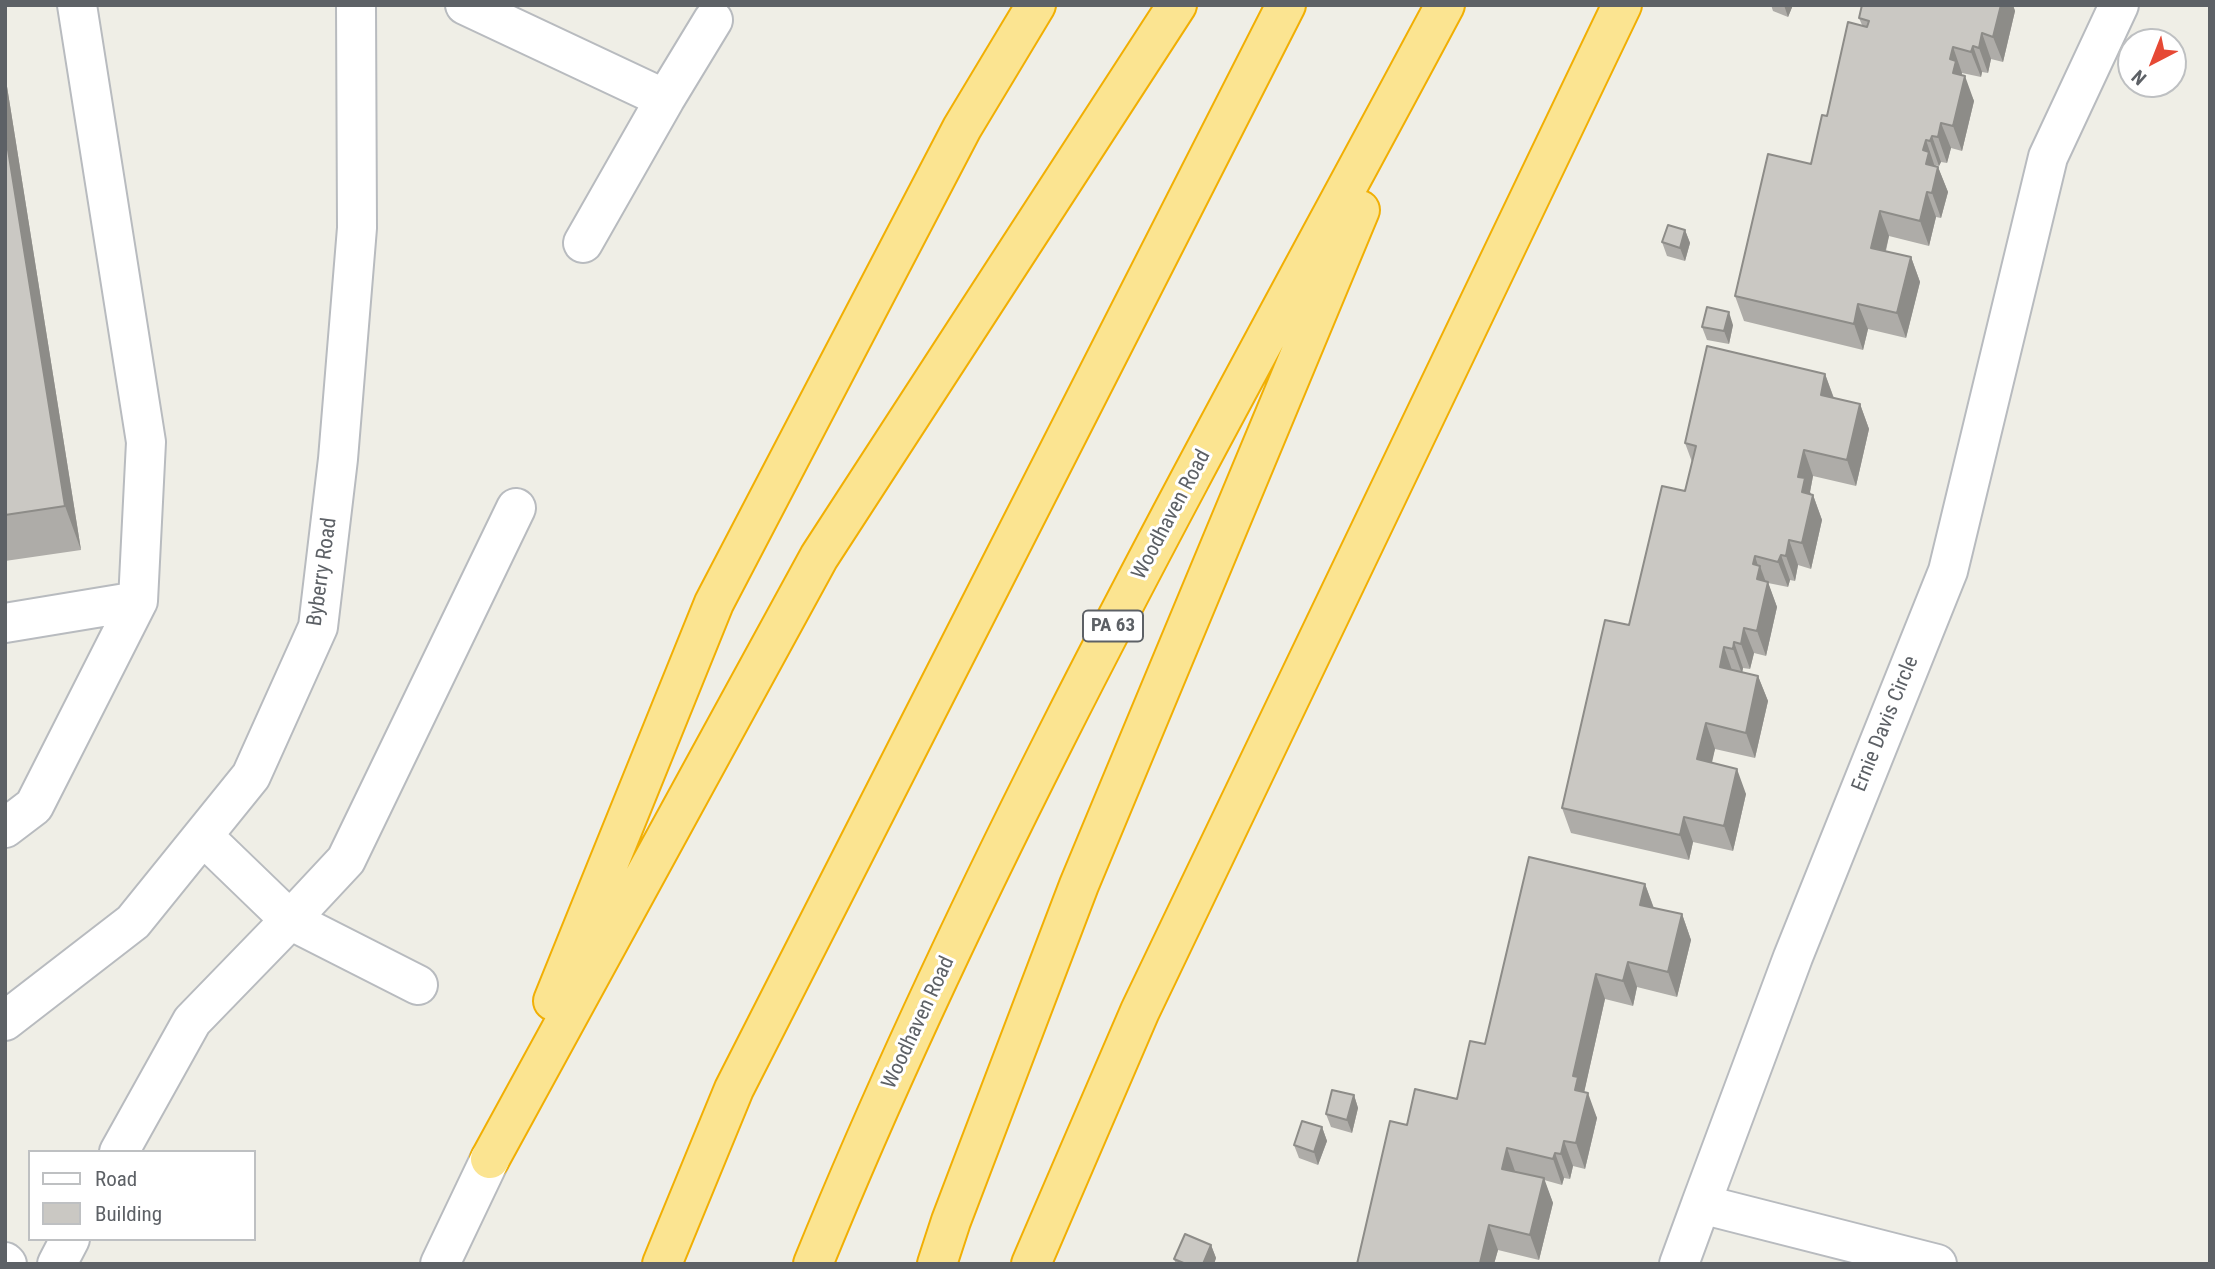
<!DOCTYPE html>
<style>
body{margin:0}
#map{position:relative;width:2215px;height:1269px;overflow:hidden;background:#efeee6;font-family:"Roboto Condensed",sans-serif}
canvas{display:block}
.frame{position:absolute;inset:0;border:7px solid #5d6166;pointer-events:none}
.legend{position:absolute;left:28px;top:1150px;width:228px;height:91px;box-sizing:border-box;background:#fff;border:2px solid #bec0c2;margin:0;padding:9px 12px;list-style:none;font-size:21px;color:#5d6166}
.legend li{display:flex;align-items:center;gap:14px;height:35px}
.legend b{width:35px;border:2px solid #bec0c2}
.north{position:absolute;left:2117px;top:28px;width:70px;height:70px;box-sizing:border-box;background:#fff;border:2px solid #bec0c2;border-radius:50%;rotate:222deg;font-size:19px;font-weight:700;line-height:28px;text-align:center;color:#5d6166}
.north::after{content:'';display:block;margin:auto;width:24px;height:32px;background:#e64935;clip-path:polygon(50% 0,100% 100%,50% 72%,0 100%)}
</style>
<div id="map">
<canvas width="2215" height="1269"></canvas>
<div class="frame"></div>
<ul class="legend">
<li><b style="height:9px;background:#fff"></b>Road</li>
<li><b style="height:19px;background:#cac8c3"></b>Building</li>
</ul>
<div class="north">N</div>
</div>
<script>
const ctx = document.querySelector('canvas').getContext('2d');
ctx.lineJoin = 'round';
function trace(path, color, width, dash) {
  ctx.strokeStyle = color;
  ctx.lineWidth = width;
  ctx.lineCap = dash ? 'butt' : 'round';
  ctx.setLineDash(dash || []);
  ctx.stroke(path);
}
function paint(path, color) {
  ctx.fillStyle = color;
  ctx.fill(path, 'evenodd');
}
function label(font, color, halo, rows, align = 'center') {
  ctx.font = font + ' "Roboto Condensed",sans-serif';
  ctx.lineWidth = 6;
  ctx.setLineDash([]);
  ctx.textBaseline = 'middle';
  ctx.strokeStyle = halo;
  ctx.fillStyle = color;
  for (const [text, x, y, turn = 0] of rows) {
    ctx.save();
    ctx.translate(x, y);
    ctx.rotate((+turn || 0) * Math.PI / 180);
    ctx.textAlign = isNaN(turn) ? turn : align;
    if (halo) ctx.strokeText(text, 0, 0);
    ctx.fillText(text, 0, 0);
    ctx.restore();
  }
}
const minor = new Path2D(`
 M77,5l69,437 -8,159
 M465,5l200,94 -82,144
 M665,99l48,-79
 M5,623l133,-22 -104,205 -29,22
 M418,985l-128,-65 56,-60 170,-352
 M5,1021l128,-99 118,-146 67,-149 20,-168 19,-231 -1,-223
 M119,1152l73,-131 98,-101 -87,-84
 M5,1262l2,2
 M57,1264l13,-25
 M440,1264l50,-105
 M1679,1264l22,-60
 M1937,1264l-236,-60 92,-247 155,-386 100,-414 71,-152`);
const highway = new Path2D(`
 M553,1001l161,-398 248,-475 74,-123
 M490,1159l329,-602 358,-552
 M662,1264l72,-175 552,-1084
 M813,1264c177,-435 411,-845 632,-1259
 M937,1264l14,-43 128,-336 281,-675
 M1031,1264l109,-253 482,-1006`);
const wall = new Path2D(`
 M1771,5h22l-5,12 -15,-6z
 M1862,5h151l2,6 -12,51 -12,-3 -3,14 -6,-1 -1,5 -19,-4v2l12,26 -12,50 -11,-3 -4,15 -6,-1 -2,4 -4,-1 3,2 10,25 -7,26 -5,-1 -7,29 -40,-10 -3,15 25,6 9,25 -14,56 -38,-9 -5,21 -119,-29 -9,-25 76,-132 16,-48 35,-91 -3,-7z
 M5,74l76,476 -76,11z
 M1685,230l5,13 -5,18 -18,-5 -5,-14z
 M1733,325l-4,19 -22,-4 -5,-13z
 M1825,374l9,24 26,6 9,25 -13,57 -43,-10 -3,16 1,2 2,1 9,25 -11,49 -13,-4 -3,16 -5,-1 -2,7 -20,-4 9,24 -11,49 -12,-3 -4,16 -7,-1 -1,4 16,4 10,25 -13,57 -40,-9 -4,14 35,31 -13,57 -40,-9 -4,18 -118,-27 -9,-25 67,-183 56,-134 7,-29 -7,-19z
 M1645,884l9,24 28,6 9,26 -14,57 -40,-10 -4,19 -28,-7 -21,93 13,26 -12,51 -12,-3 -3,13 -6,-1 -2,7 -18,-5 9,23 -14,57 -41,-10 -4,14h-137l50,-139 50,-26 28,-55z
 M1354,1095l4,13 -6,25 -21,-6 -5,-13z
 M1322,1127l5,14 -9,24 -19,-7 -5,-13z
 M1211,1245l5,13 -2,6h-38l-2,-5z`);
const shadedWall = new Path2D(`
 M1784,5h9l-5,12z
 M2001,5h12l2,6 -12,51 -10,-25z
 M1982,33l9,26 -3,14 -9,-25z
 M1973,46l9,26 -1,5 -10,-25z
 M1953,47l9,26 -1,3h4l9,25 -12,50 -9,-25v-53l-3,-14z
 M5,74l76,476 -16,-44 -60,-375z
 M1941,123l10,25 -4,15 -9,-26z
 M1932,136l9,26 -2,4 -9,-25z
 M1926,140l11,33 1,-6 10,25 -7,26 -9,-25 -9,-43z
 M1927,192l9,25 -7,29 -9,-25z
 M1880,211l9,25 -9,37 -9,-25z
 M1685,230l5,13 -5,18 -5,-13z
 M1911,257l9,25 -14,56 -9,-25z
 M1858,304l10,25 -5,21 -9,-26z
 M1729,312l4,13 -4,19 -5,-13z
 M1825,374l9,25 -13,-4z
 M1860,404l9,25 -13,57 -9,-26z
 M1804,450l9,26 -3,16 2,6 1,-3 9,25 -11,49 -9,-26v-51l-4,-15z
 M1789,540l9,25 -3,16 -9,-25z
 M1781,555l9,25 -2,7 -10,-25z
 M1755,556l4,13 1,-3 7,19 1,-3 9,25 -11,49 -9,-25v-52l-4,-15z
 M1744,628l10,25 -4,16 -9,-25z
 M1734,642l9,26 -1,6 -9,-25z
 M1724,647l9,26 -13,-6z
 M1758,676l10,25 -13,57 -9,-25z
 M1706,723l9,26 -8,36 -10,-26z
 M1737,769l9,25 -13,57 -9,-25z
 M1684,817l9,25 -4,18 -9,-25z
 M1645,884l9,25 -14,-4z
 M1682,914l9,26 -14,57 -9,-25z
 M1628,962l9,25 -4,19 -10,-25z
 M1596,974l9,25 -21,94h4l9,25 -12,51 -9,-26 -1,-53 -2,-14z
 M1354,1095l4,13 -6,25 -5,-13z
 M1322,1127l5,14 -9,24 -4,-13z
 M1564,1141l9,25 -3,13 -9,-25z
 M1507,1148l9,26 -14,-5z
 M1555,1153l9,25 -2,7 -9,-26z
 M1544,1178l9,25 -14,57 -9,-25z
 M1489,1225l9,25 -4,14h-14z
 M1211,1245l5,13 -2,6h-11z`);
const building = new Path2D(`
 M1862,5h139l-8,32 -11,-4 -3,15 -6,-2 -2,6 -18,-5 -3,12 6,2 -3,12 12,3 -12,50 -12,-3 -3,14 -6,-1 -2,5 -4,-1 -3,10 6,2 -3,12 12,3 -6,26 -5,-1 -7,29 -40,-10 -9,37 40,9 -14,56 -39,-9 -4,20 -119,-28 33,-142 43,10 11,-49 5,1 21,-94 19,5 2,-6 -10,-3z
 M5,131l60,375 -60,9z
 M1668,225l17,5 -5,18 -18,-6z
 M1707,307l22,5 -5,19 -22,-4z
 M1707,346l118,28 -4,21 39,9 -13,56 -43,-10 -6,27 7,1 -3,14 11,3 -11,48 -13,-3 -3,16 -5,-1 -3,7 -23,-6 -2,8 7,2 -3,13 11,3 -11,49 -13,-3 -3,16 -7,-2 -1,7 -9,-2 -4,20 38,9 -12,57 -40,-10 -9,36 40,10 -13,57 -40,-9 -4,18 -118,-27 43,-188 24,5 33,-139 23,5 11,-45 -11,-3z
 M1529,857l116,27 -5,21 42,9 -14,58 -40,-10 -5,19 -27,-7 -23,102 5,1 -3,13 13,3 -12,50 -12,-2 -3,13 -6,-1 -2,6 -46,-11 -5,21 42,9 -14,57 -41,-10 -9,38 4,1h-127l33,-143 17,4 8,-36 42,10 13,-58 15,3z
 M1332,1090l22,5 -7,25 -21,-6z
 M1302,1121l20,6 -8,25 -20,-7z
 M1185,1234l26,11 -8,19h-17l-12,-5z`);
const shields = [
 [1113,626,60]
];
const shieldNames = [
 ["PA 63",1113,626]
];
const streetNames = [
 ["Woodhaven Road",1172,515,-62],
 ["Byberry Road",323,572,-82],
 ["Ernie Davis Circle",1886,724,-68],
 ["Woodhaven Road",919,1023,-65]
];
trace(minor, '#b8bbbf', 42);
trace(highway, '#f1af04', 42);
trace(minor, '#fff', 38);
trace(highway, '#fbe491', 38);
paint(wall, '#aeaca8');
paint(shadedWall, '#8d8c88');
paint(building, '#cac8c3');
trace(building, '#8d8c88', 2);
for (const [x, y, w] of shields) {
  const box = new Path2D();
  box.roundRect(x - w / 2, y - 15.5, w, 31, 5);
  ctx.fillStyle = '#fff';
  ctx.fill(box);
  trace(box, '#5d6166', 2);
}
label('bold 19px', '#5d6166', null, shieldNames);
label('21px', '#5d6166', '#fff', streetNames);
</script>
